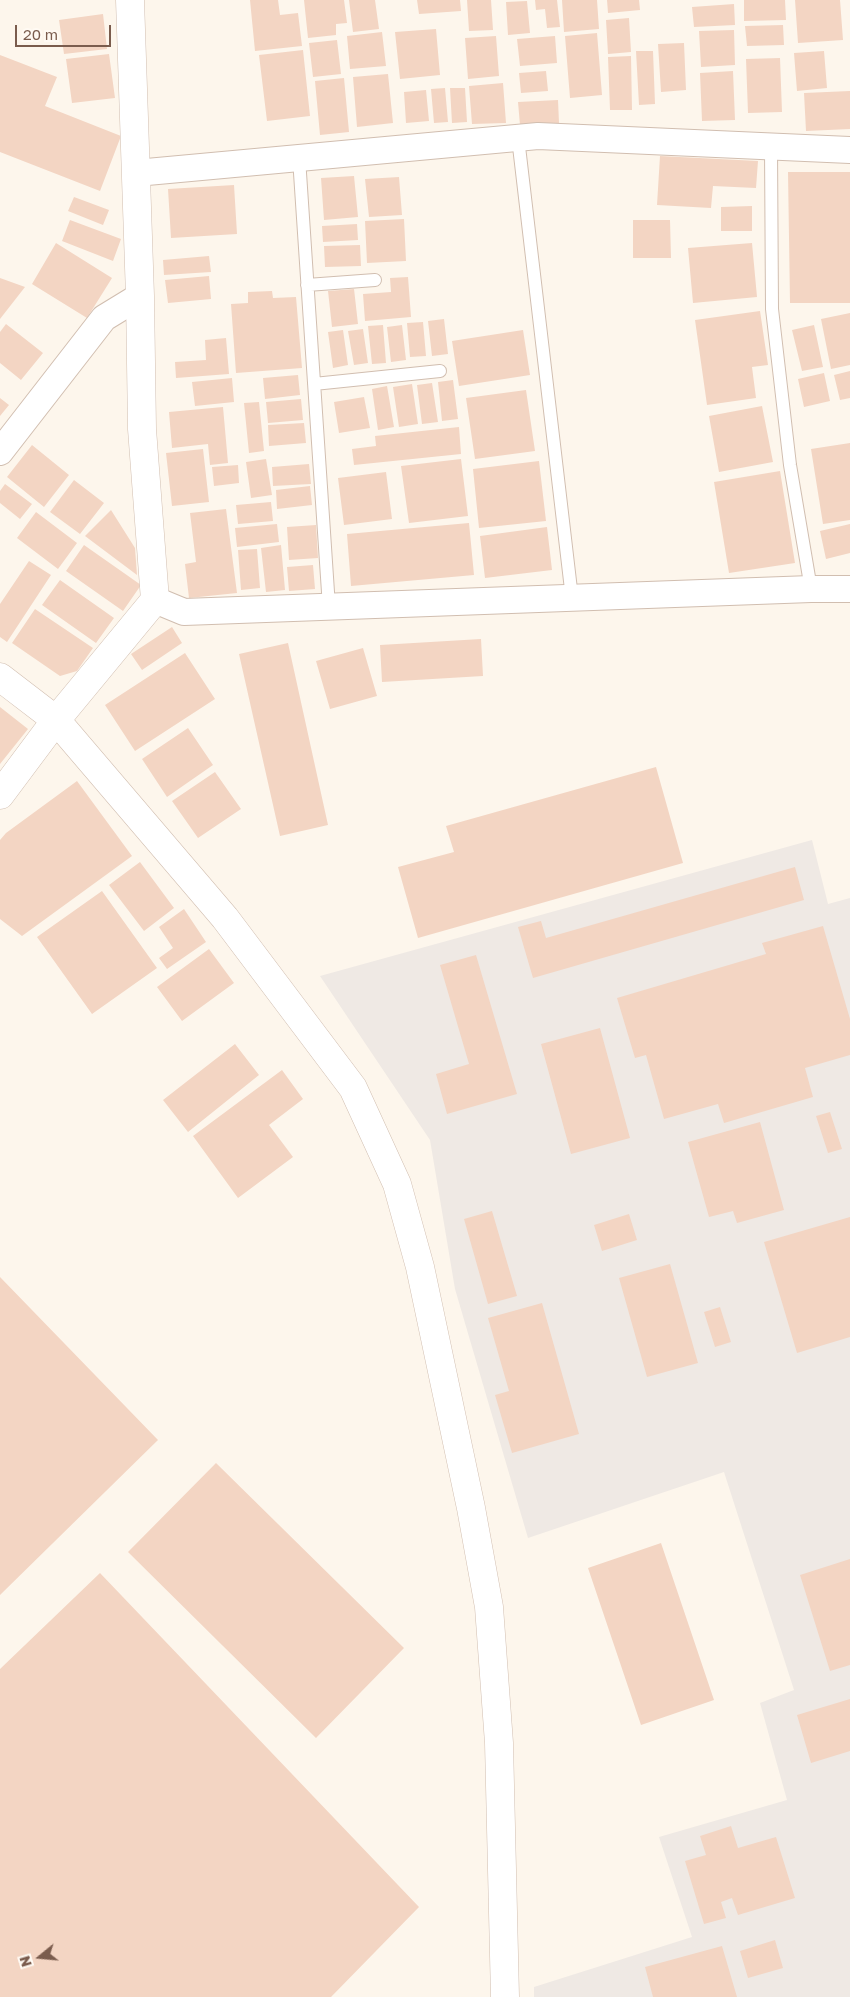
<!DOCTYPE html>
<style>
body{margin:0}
#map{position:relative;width:850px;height:1997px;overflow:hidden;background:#fdf6ec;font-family:"Golos Text",sans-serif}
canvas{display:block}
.north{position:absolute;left:15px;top:1932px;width:50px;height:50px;-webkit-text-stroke:4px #fffaf3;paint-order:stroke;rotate:253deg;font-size:14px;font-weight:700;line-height:20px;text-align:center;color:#7a5c4d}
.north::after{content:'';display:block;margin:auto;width:18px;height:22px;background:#7a5c4d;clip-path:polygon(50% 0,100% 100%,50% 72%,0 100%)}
.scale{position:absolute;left:15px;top:25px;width:96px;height:22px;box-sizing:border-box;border:2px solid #7a5c4d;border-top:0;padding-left:6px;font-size:15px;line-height:18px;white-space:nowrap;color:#7a5c4d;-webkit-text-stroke:4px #fffaf3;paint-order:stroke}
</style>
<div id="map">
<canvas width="850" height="1997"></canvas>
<div class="north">N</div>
<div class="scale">20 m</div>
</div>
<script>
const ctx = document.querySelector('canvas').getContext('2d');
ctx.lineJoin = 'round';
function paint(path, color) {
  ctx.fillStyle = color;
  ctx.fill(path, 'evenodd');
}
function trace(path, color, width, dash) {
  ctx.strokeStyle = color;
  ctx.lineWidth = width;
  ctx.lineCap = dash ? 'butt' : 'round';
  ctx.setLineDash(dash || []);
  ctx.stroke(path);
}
const industrial = new Path2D(`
 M812,840l16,64 22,-6v1099h-316v-10l158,-50 -33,-100 128,-37 -27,-97 34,-13 -70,-218 -196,66 -73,-249 -25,-149 -110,-164z`);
const building = new Path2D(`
 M250,0h28l2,15 18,-2 4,33 -47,5z
 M304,0h40l3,23 -11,1v11l-28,3z
 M349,0h26l4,29 -26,3z
 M417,0h43l1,11 -42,3z
 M467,0h24l2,30 -24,1z
 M535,0h22l3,27 -13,1 -2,-19 -9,1z
 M562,0h35l2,29 -35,3z
 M607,0h32l1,10 -32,3z
 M744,0h41l1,20 -42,1z
 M795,0h45l3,40 -45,3z
 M527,1l3,32 -22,2 -2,-33z
 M734,4l1,21 -41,2 -2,-20z
 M103,14l4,35 -43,5 -5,-34z
 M629,18l2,34 -23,2 -2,-34z
 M783,25l1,20 -37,1 -2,-20z
 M436,29l4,46 -40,4 -5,-47z
 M734,30l1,35 -34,2 -2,-36z
 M382,32l4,34 -36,3 -3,-33z
 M597,33l5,62 -32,3 -5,-62z
 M496,36l3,40 -31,3 -3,-41z
 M555,36l2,27 -37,3 -3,-27z
 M337,40l4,34 -28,3 -4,-34z
 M684,43l2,47 -25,2 -3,-48z
 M303,50l7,66 -43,5 -8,-66z
 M636,51h17l2,53 -16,1z
 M824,51l3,37 -30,3 -3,-38z
 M109,54l6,44 -43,5 -6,-44z
 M0,55l57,22 -12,29 76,30 -21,55 -100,-39z
 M631,56l1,54h-22l-2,-53z
 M780,58l2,54 -34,1 -2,-54z
 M546,71l2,20 -27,2 -2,-20z
 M733,71l2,49 -33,1 -2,-48z
 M388,74l5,49 -36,4 -4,-50z
 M344,78l5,54 -29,3 -5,-54z
 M503,83l3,40 -34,1 -3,-38z
 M445,88l3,34 -14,1 -3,-34z
 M450,88h15l2,34 -15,1z
 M426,90l3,31 -23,2 -2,-31z
 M850,91v38l-44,2 -2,-38z
 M558,100l1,23 -39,2 -2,-23z
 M660,156l98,5 -2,27 -43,-2 -2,22 -54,-3z
 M788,172h62v131h-60z
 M354,176l4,41 -34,3 -3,-42z
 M399,177l3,38 -33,2 -4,-38z
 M234,185l3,49 -66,4 -3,-49z
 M74,197l35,13 -6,15 -35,-14z
 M752,206v25h-31v-24z
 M404,219l2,42 -39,2 -2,-42z
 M70,220l51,19 -8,22 -51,-20z
 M633,220h37l1,38h-38z
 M357,224l1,16 -35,2 -1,-16z
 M56,243l56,35 -25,40 -55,-34z
 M752,243l5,54 -64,6 -5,-55z
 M360,245l1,21 -36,1 -1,-21z
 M209,256l2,16 -47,3 -1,-15z
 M209,276l2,23 -43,4 -3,-23z
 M408,277l3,40 -46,4 -2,-27 28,-2 -1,-14z
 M0,278l25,9 -25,32z
 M354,289l4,35 -26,3 -4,-36z
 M272,291l1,7 23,-1 6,71 -66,5 -5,-69 17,-1v-11z
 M760,311l8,54 -16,2 4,31 -49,7 -12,-85z
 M850,313v52l-19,4 -10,-50z
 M444,319l4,35 -16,2 -4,-35z
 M423,322l3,34 -16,1 -3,-34z
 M6,324l37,29 -22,27 -21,-17v-31z
 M383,325l3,38 -14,1 -4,-38z
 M402,325l4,35 -15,2 -4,-35z
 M814,325l9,42 -21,4 -10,-41z
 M363,329l5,34 -14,2 -6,-34z
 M343,330l5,35 -15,3 -5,-36z
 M523,330l7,45 -71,11 -7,-45z
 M226,338l3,36 -53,4 -1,-16 31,-2 -1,-20z
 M850,371v27l-10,2 -6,-25z
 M824,373l6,28 -26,6 -6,-28z
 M298,375l2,20 -35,4 -2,-21z
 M232,378l2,24 -39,4 -3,-24z
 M453,380l5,39 -16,2 -4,-39z
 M432,383l6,39 -16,2 -5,-39z
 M412,384l6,40 -19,3 -6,-40z
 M387,386l7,41 -16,3 -6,-41z
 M526,390l9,61 -60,8 -9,-61z
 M364,397l6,31 -31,5 -5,-31z
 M0,398l9,7 -9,11z
 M301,399l2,21 -35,3 -2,-21z
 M259,402l5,49 -15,2 -5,-50z
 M762,406l11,56 -54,10 -10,-56z
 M223,407l5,56 -18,2 -2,-21 -36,4 -3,-36z
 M304,423l2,20 -37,3 -1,-21z
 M459,427l2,27 -107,11 -2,-16 24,-3 -1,-10z
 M850,443v77l-27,4 -12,-75z
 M32,445l37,30 -25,32 -37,-30z
 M203,449l6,53 -37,4 -6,-53z
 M266,459l6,36 -21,3 -5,-36z
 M461,459l7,57 -59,7 -8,-57z
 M539,461l7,60 -67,7 -6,-59z
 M309,464l2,20 -38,2 -1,-19z
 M238,465l1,18 -25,3 -2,-19z
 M780,471l15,92 -66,10 -15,-91z
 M386,472l6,47 -48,6 -6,-47z
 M74,480l30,23 -24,31 -30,-22z
 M5,484l27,20 -12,15 -20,-16v-12z
 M310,486l2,19 -35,4 -1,-19z
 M271,502l2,19 -35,3 -2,-19z
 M226,509l11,84 -48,5 -4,-34 11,-2 -6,-49z
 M111,510l24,38 2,27 -52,-39z
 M36,512l41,31 -19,26 -41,-31z
 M469,523l5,52 -123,11 -4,-52z
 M277,524l2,18 -42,5 -2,-19z
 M850,524v29l-24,6 -6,-28z
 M316,525l2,33 -29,2 -2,-33z
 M547,527l5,43 -67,8 -5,-42z
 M84,545l57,40 -18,26 -57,-40z
 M281,545l4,45 -19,2 -5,-44z
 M257,549l3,39 -19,2 -3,-40z
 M29,561l22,14 -44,67 -7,-5v-33z
 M313,565l2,24 -26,2 -2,-24z
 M60,580l54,38 -18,25 -54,-38z
 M35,609l58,39 -16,23 -17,5 -48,-33z
 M172,627l10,16 -40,27 -11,-16z
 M481,639l2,37 -101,6 -2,-37z
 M288,643l40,182 -48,11 -41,-182z
 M363,648l14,48 -47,13 -14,-48z
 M185,653l30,46 -80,52 -30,-46z
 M0,707l28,22 -28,35z
 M188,728l25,37 -46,32 -25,-38z
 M656,767l27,96 -265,75 -20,-71 56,-15 -8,-26z
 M215,772l26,37 -43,29 -26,-37z
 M77,781l55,75 -110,80 -22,-17v-79l6,-7z
 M140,862l34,46 -30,23 -35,-46z
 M795,867l9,33 -271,78 -15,-51 23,-6 5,17z
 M102,891l55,77 -65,46 -55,-77z
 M184,909l22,33 -39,27 -8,-11 14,-10 -14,-21z
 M823,926l27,93v36l-45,13 8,29 -89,26 -6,-19 -54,15 -18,-64 -11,3 -18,-60 149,-44 -4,-11z
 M209,949l25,34 -52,38 -25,-34z
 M476,955l41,139 -70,20 -11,-40 33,-10 -29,-99z
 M600,1028l30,110 -59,16 -30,-110z
 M235,1044l24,31 -71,57 -25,-32z
 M282,1070l21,29 -34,26 24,32 -55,41 -45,-62z
 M830,1112l12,37 -14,4 -12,-37z
 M760,1122l24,88 -47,13 -4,-12 -24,6 -21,-75z
 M492,1211l25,85 -29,8 -24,-85z
 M629,1214l8,26 -35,11 -8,-26z
 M850,1217v120l-53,16 -33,-111z
 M670,1264l28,99 -51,14 -28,-99z
 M0,1277l158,163 -158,155z
 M542,1303l37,131 -67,19 -17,-58 14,-4 -21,-73z
 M720,1307l11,35 -16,5 -11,-35z
 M216,1463l188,185 -88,90 -188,-186z
 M661,1543l53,157 -73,25 -53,-157z
 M850,1559v106l-20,6 -30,-96z
 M100,1573l319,334 -88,90h-331v-328z
 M850,1699v52l-39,12 -14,-48z
 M731,1826l7,22 38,-11 19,61 -57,17 -6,-17 -11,4 5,16 -22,6 -19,-63 21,-6 -6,-19z
 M775,1940l8,28 -35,10 -8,-27z
 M722,1946l15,51h-84l-8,-30z`);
const service = new Path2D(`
 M518,138l54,460
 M771,148l1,161 18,156 21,124
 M299,158l30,449
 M307,285l68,-5
 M314,384l126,-13`);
const minor = new Path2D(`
 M136,173l402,-37 312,14
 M0,452l104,-134 36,-22
 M155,600l29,12 627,-23h39`);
const tertiary = new Path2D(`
 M0,677l56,43 169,198 128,170 44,96 23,83 51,241 18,99 10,136 6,254
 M0,795l56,-75 99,-120 -13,-171 -2,-133 -10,-296`);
paint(industrial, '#efe9e4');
paint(building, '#f3d5c3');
trace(service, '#d1beb0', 14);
trace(minor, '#d1beb0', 28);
trace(tertiary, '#d1beb0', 29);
trace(service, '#fff', 12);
trace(minor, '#fff', 26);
trace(tertiary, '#fff', 28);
</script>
